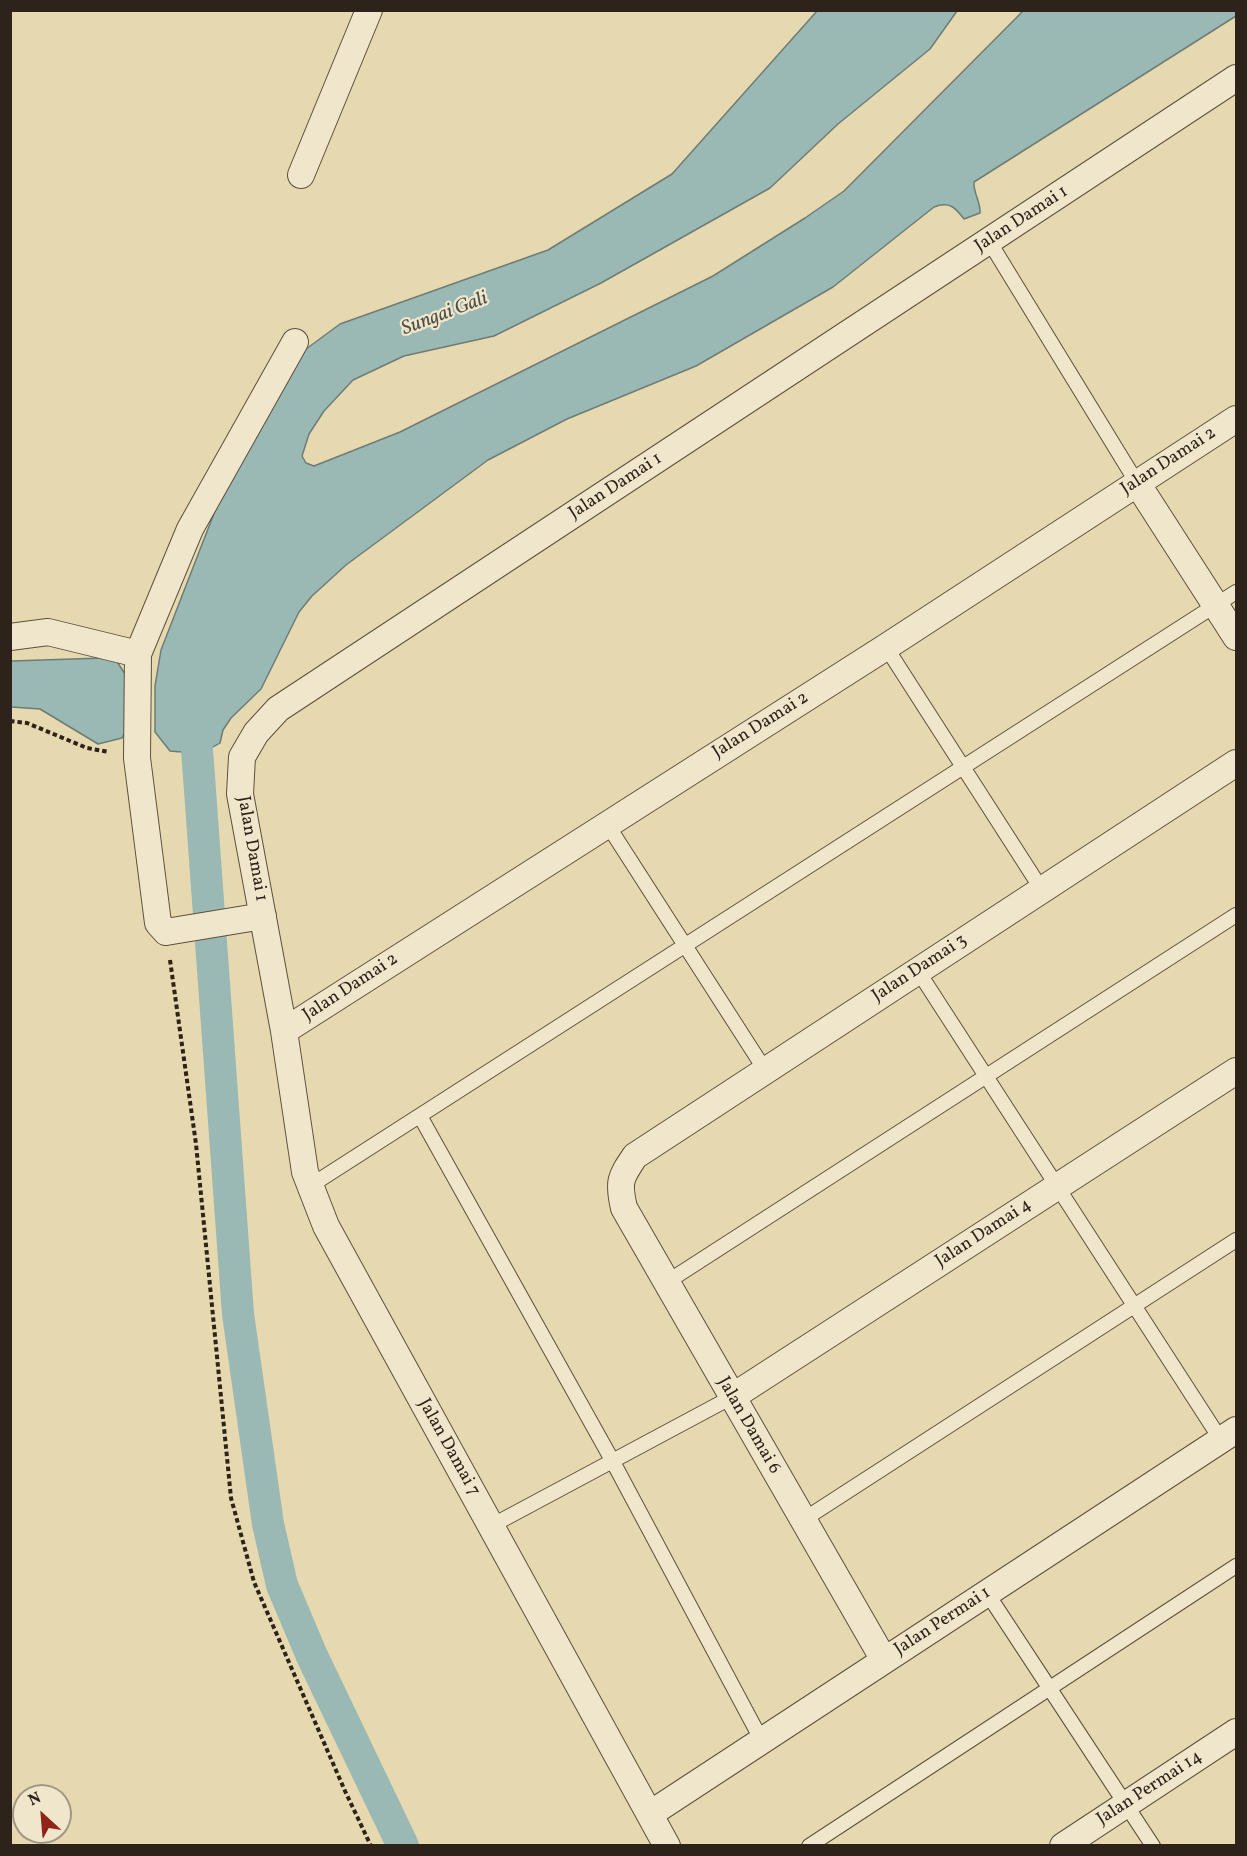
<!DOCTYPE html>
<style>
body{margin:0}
#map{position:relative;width:1247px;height:1856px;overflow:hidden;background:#e7d9af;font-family:Vollkorn,serif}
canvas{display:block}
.frame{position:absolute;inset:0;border:12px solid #2d231a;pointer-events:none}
.north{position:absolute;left:12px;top:1784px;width:60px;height:60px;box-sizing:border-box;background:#efe6cb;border:2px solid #a19884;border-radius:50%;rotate:334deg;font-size:16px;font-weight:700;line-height:24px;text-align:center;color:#2d231a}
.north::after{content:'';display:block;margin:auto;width:21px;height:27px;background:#8f2418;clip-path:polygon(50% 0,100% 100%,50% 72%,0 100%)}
</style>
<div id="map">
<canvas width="1247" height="1856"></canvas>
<div class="frame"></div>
<div class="north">N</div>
</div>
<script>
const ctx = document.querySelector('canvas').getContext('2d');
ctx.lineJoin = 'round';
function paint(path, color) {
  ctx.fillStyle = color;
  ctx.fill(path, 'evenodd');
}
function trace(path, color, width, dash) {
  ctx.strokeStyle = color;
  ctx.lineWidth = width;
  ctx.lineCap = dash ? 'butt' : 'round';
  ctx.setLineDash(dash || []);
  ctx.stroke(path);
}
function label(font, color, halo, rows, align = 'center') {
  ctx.font = font + ' Vollkorn,serif';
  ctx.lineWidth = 4.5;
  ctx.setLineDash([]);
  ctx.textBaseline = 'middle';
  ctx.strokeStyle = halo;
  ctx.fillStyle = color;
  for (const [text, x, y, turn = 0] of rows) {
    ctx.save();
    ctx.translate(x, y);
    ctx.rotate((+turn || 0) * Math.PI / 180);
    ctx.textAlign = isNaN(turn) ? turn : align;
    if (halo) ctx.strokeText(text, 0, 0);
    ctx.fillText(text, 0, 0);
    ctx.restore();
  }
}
const water = new Path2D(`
 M817,11h140l-27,38 -92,75 -68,64 -169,95 -107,53 -90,20 -51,24 -29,31 -15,23 -7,22 4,7 8,3 86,-34 313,-156 92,-58 39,-27 179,-180h213v5l-262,166c-1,11 7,20 6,31l-16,6c-9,-12 -15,-18 -30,-12l-101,80 -137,79 -129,53 -79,41 -142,105 -34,31 -13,16 -38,77 -30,29 -8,12 -3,13c-14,10 -33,10 -50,8l-15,-19v-46l6,-36 59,-152 82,-146 38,-28 208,-74 124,-76z
 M104,658l12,2 9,14 2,54 -5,10 -24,6 -58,-35 -29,-2v-46z`);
const canal = new Path2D(`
 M194,708l44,606 30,210 14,61 30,71 91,190`);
const path = new Path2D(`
 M10,721l17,2 60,25 22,4
 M170,960l26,184 35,354 23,84 91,209 26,55`);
const service = new Path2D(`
 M989,241l148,242
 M886,647l156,243
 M607,824l158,246
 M918,971l303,469
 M420,1116l192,344 150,281
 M310,1186l926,-594
 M667,1282l569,-367
 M803,1520l433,-280
 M491,1526l241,-129
 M987,1593l166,253
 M809,1846l427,-280`);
const minor = new Path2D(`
 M301,175l68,-165
 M1137,483l99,154
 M10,637l38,-5 90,22
 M263,916l-97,16 -8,-9 -21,-165 1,-104 52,-125 105,-187
 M284,1031l602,-384 350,-228
 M732,1397l504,-326
 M884,1660l-260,-452c-6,-26 -4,-30 11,-52l601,-393
 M650,1814l586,-384
 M667,1846l-341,-620 -21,-54 -21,-141 -44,-237 2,-37 14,-24 22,-24 958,-631
 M1063,1846l173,-114`);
const streetNames = [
 ["Jalan Damai 1",1022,220,-33],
 ["Jalan Damai 2",1169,462,-33],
 ["Jalan Damai 1",616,487,-33],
 ["Jalan Damai 2",761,726,-32],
 ["Jalan Damai 1",251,849,80],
 ["Jalan Damai 3",920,969,-33],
 ["Jalan Damai 2",351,988,-33],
 ["Jalan Damai 4",984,1234,-33],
 ["Jalan Damai 6",748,1426,60],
 ["Jalan Damai 7",448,1448,61],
 ["Jalan Permai 1",943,1622,-33],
 ["Jalan Permai 14",1150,1789,-33]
];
const waterNames = [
 ["Sungai Gali",445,315,-21]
];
paint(water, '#9ab8b4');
trace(water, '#6e7c76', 1.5);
trace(canal, '#9ab8b4', 32);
trace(service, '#5c503f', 16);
trace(minor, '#5c503f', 28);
trace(path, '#2d231a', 4, [4.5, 3]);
trace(service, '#efe6cb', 14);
trace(minor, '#efe6cb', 26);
label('18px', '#2d231a', '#efe6cb', streetNames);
label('italic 20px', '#4e5048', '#efe6cb', waterNames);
</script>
